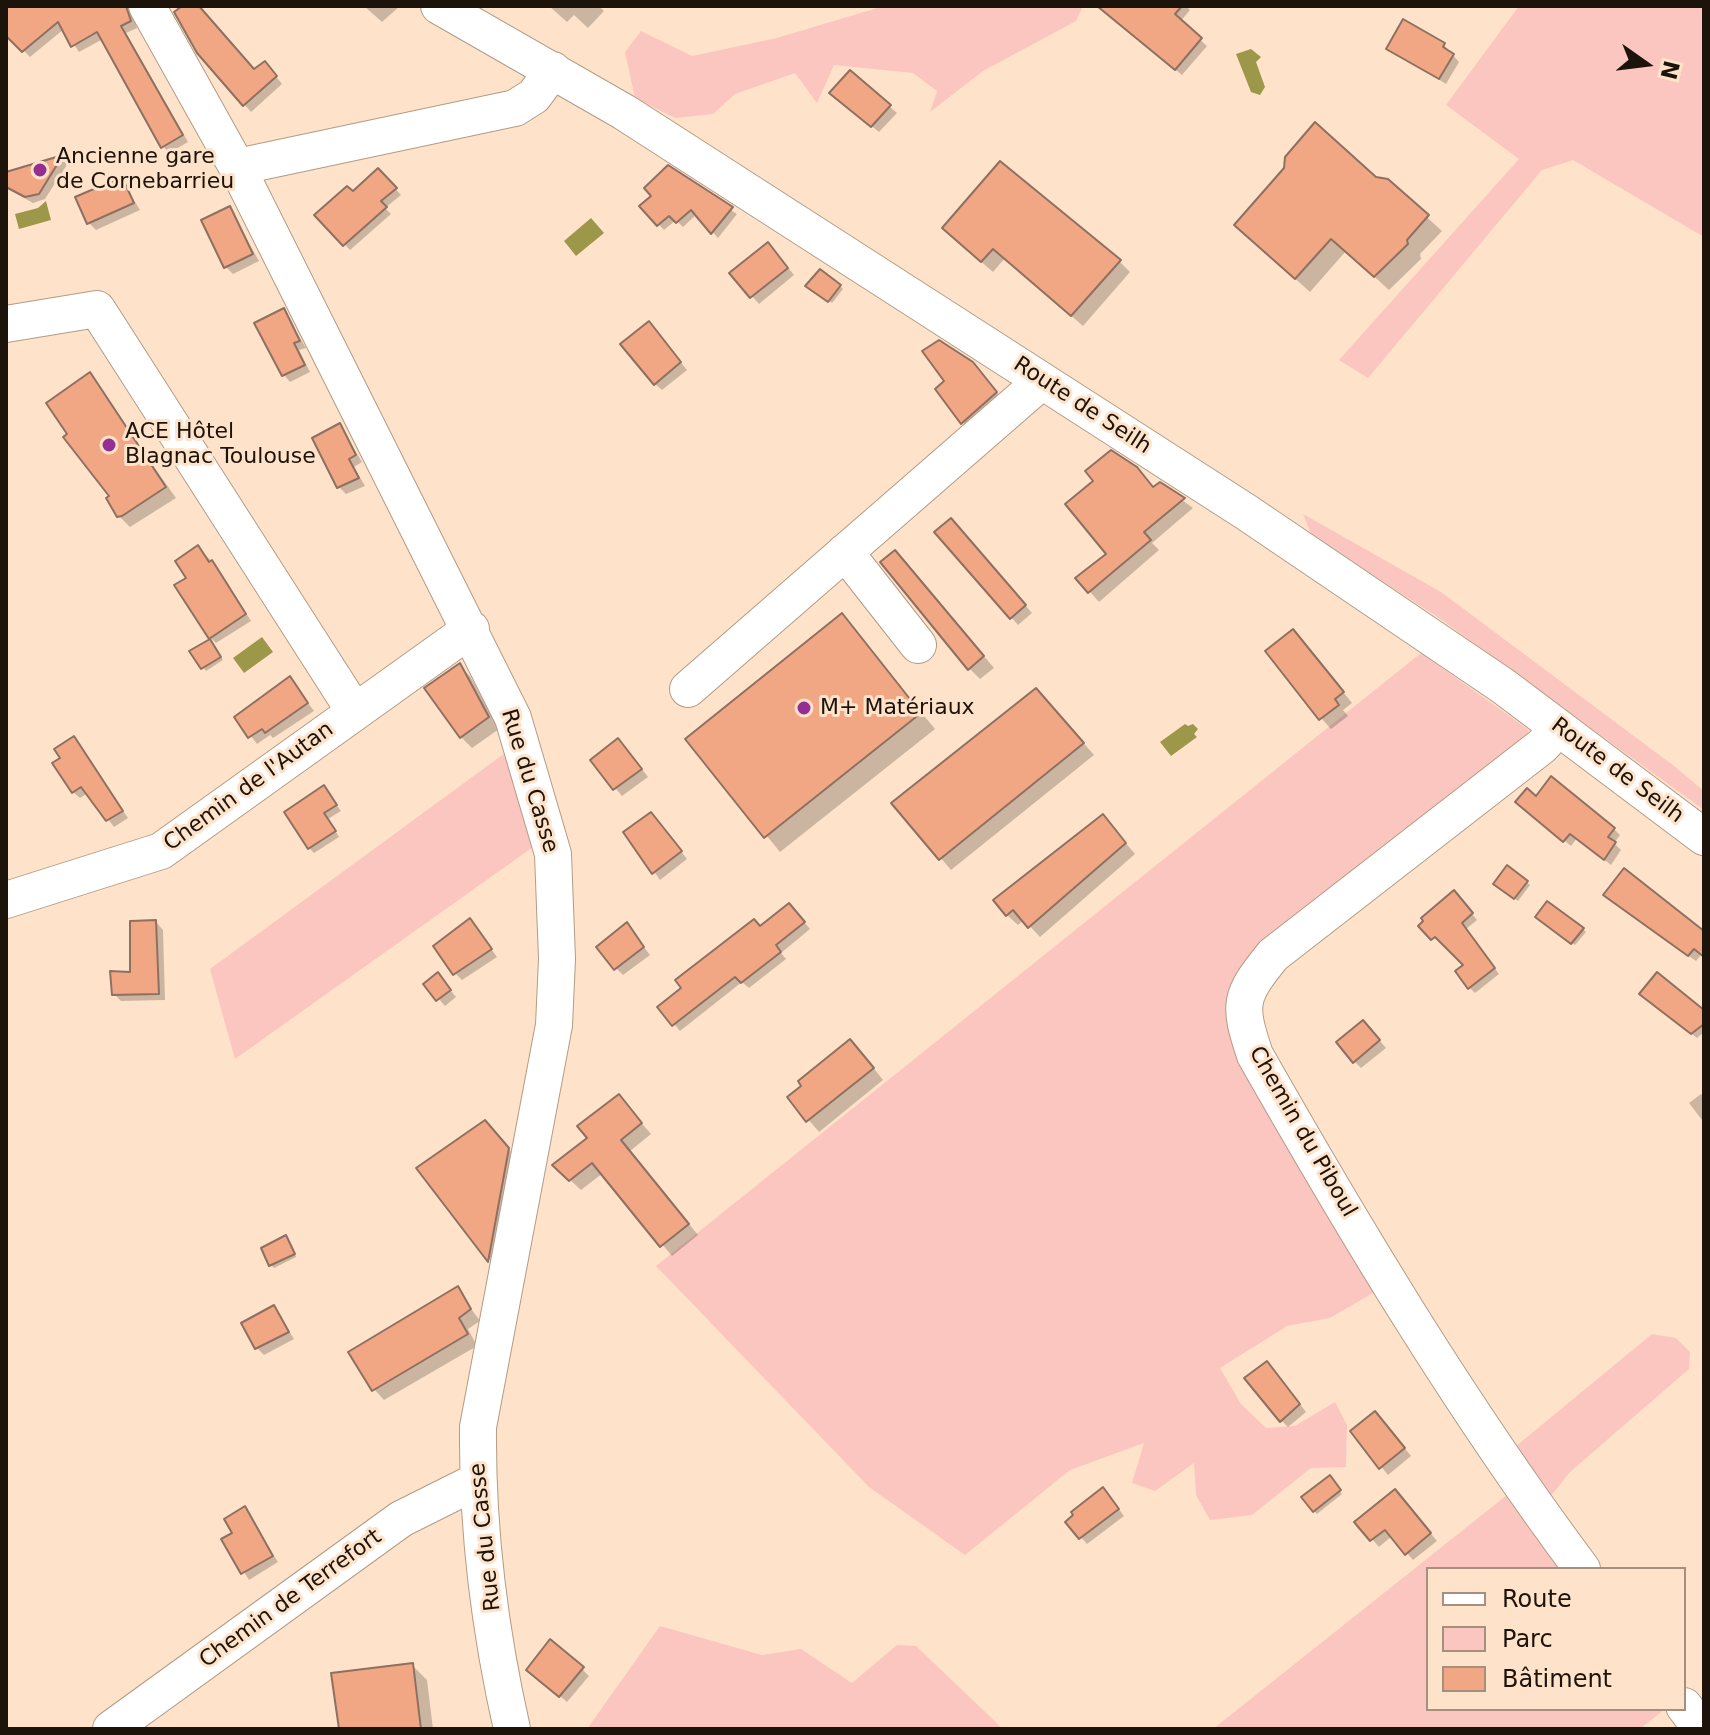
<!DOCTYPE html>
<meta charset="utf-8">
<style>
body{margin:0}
#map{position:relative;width:1710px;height:1735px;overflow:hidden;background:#fee3ca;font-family:"DejaVu Sans",sans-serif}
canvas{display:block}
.frame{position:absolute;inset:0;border:8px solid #1c130a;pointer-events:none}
.legend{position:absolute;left:1426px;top:1567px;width:260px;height:144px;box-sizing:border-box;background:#fee3ca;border:2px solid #a4907d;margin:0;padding:10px 14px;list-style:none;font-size:24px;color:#1c130a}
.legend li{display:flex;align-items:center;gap:16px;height:40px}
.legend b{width:40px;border:2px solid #a4907d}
.north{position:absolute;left:1606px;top:24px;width:80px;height:80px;-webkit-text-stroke:6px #fee3ca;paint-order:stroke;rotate:104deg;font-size:22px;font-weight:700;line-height:32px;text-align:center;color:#1c130a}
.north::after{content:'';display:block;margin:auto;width:28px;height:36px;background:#1c130a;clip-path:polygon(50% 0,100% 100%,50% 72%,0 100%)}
</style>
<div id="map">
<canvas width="1710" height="1735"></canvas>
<div class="frame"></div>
<ul class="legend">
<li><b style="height:10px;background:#fff"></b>Route</li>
<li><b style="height:22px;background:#fbc6c0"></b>Parc</li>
<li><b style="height:22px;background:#f1a784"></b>Bâtiment</li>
</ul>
<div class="north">N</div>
</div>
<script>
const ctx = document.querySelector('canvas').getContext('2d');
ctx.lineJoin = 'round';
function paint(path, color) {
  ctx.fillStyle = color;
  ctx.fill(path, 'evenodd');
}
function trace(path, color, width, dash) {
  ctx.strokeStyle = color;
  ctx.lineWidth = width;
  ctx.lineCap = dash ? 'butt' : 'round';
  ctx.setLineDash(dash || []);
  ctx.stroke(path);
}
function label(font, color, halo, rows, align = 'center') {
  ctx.font = font + ' "DejaVu Sans",sans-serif';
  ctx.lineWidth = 6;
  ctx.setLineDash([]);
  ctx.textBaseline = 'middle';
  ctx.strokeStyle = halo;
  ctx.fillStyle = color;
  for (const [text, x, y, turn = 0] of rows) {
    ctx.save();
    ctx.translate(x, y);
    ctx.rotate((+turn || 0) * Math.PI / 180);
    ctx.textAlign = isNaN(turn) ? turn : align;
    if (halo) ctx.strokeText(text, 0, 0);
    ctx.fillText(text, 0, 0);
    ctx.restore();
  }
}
const green = new Path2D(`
 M884,6h199l-7,15 -93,50 -53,41 7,-21 -24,-18 -79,-8 -17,38 -22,-30 -60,21 -22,20 -38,4 -40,-20 -10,-46 16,-21 51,25 85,-18z
 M1519,6h185v231l-131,-77 -31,10 -174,208 -29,-18 180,-201 -73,-54z
 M1303,514l138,78 233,174 30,25v19l-265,-192 -127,-82z
 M1421,653l108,77 -8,18 -289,251 146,291 -48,28 -43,8 -67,42 21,36 25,24 29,-2 40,-24 12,23 -1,42 -35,1 -59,47 -42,5 -14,-25 -2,-32 -39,28 -23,-8 12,-40 -74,27 -105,85 -96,-68 -213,-221z
 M505,753l28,94 -298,212 -25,-90z
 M1652,1334l24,4 14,14 -1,17 -119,103 -20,25 -35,-50z
 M1507,1495l56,74h-135v140h237l-25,20h-427z
 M660,1626l102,29 39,-6 51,34 45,-38 19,1 87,83h-416z`);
const water = new Path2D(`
 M1251,49l10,8 -5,5 9,25 -5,8 -9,-3 -15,-38z
 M46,201l5,19 -32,9 -4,-15 23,-6z
 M591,218l13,15 -28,23 -12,-15z
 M262,637l11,15 -29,21 -11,-15z
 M1185,724l3,2 5,-2 5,5 -4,5 3,3 -26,19 -11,-14z`);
const shadow = new Path2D(`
 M9,6h122l6,22 -11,5 62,109 -19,11 -6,-7 -60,-107 -24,13 -15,-23 -34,28 -24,-24z
 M185,6h12l57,65h18l10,13 -31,28 -52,-60z
 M364,6h36l-18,16z
 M549,6h50l5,5 -16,17 -14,-13 -7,7z
 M1115,6h71l4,4 -10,12 27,24 -25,29 -67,-55z
 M1444,45l15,17 -13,22 -57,-35z
 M851,73l46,40 -18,19 -40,-32z
 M62,157l6,6 -23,36 -12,4 -27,-15v-14z
 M668,168l69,46 -19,24 -21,-24 -14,13 -7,-7 -12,10 -22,-24 12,-10z
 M378,170l23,25 -16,13 6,6 -41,36 -33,-35 36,-21z
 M121,179l19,31 -44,20 -7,-7z
 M1377,179l10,2 55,50 -22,23 1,5 -32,31 -43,-39 -36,41 -59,-53z
 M229,208l30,53 -26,13 -7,-7z
 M955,239l165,23 10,10 -47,54 -78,-68 -12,14z
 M775,252l19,23 -35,29 -27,-31z
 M840,286l3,3 -11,14 -21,-14z
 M283,310l23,38 -7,2 11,22 -20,10 -7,-8z
 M655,330l32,40 -25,20 -7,-6z
 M979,370l23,29 -34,29 -5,-6 -16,-40z
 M89,375l87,123 -46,29 -11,-11 -8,-20z
 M340,426l22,36 -8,5 11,19 -19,8 -7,-7z
 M1160,484l33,24 -41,35 7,7 -60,52 -21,-24 31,-24z
 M958,527l74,86 -14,12 -81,-93z
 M198,547l20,21 33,53 -35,22 -5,-5 -22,-59z
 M906,563l88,105 -14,11 -11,-11z
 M842,616l93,113 -155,123 -92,-113z
 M210,641l13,19 -17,11 -14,-19z
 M1303,642l49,61 -9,7 5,6 -17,13 -10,-11z
 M459,666l11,10 29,53 -27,19 -11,-11z
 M290,679l24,32 -41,27 -3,-3 -13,9 -20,-26z
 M1047,701l47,54 -143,115 -57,-67z
 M74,739l54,79 -14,9 -26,-34 -8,5 -7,-6 -10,-34z
 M625,747l23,30 -26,19 -29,-35z
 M324,788l17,23 -13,8 11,18 -25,16 -5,-5z
 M1537,798l77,31 6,6 -6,8 7,7 -10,15 -34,-27 -6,8 -47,-38z
 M1103,816l32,38 -95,83 -16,-17 -6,5 -11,-10z
 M658,821l29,38 -27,21 -34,-48z
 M1508,867l22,18 -12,16 -20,-14z
 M1459,898l18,22 -11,9 33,45 -24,19 -6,-6 -3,-22 -45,-39z
 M1613,902l91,32v23l-3,-2 -5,6z
 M796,912l14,17 -29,24 5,6 -37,29 -7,-6 -62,49 -20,-24 100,-79z
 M1541,919l42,10 3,3 -11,13z
 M156,922l7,8 2,70 -44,1 -7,-7 18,-20z
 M627,925l23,30 -27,20 -7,-7z
 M476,928l21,29 -35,23 -7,-7z
 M444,982l12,15 -11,9 -19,-22z
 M1647,999l57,14v19l-7,6z
 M1370,1029l16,19 -25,20 -7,-7z
 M861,1052l22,28 -64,52 -29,-34z
 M1701,1094l3,2 -2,24 -13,-17z
 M619,1097l32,37 -21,17 68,84 -26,21 -69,-83 -22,17 -26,-24 35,-28z
 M493,1131l24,28 -20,109 -78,-100z
 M289,1241l7,16 -22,11 -3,-3z
 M457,1289l23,32 -12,8 9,17 -93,54 -10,-11z
 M274,1307l20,32 -30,16 -7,-7z
 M1274,1370l32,42 -18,15 -7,-7z
 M1382,1420l29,36 -23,19 -35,-43z
 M1332,1481l10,13 -25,20 -3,-3z
 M1109,1496l15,20 -37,28 -19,-22z
 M1401,1498l36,43 -24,19 -21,-24 -13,11 -22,-25z
 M244,1509l34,53 -29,18 -25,-40 11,-7z
 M412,1665l15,15 6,49h-92z
 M582,1669l7,7 -22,26 -31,-26z`);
const building = new Path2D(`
 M6,6h120l5,15 -10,5 62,109 -22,13 -64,-116 -26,15 -13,-25 -36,30 -16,-16z
 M182,6h17l55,63 11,-8 12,15 -34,30 -46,-53 -23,-41z
 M1097,6h85l-7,8 27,24 -27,32z
 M1403,19l42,24 -2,4 11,7 -15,25 -53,-30z
 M850,70l41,35 -20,22 -42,-34z
 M1315,122l61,55 12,2 41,36 -22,25 1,4 -34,33 -43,-38 -36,40 -61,-54 50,-57 1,-11z
 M63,155l-24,39 -14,3 -19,-10v-15z
 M1000,161l121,99 -50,56 -78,-67 -12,13 -39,-34z
 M668,165l65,42 -22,27 -20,-24 -15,13 -7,-7 -12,10 -18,-20 12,-10 -7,-8z
 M378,168l19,20 -16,13 6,6 -44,39 -29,-31 33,-29 6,5z
 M122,177l12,26 -47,21 -12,-27z
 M230,206l23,48 -29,14 -23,-48z
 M768,242l20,26 -38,30 -21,-25z
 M820,269l21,16 -13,17 -23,-16z
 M284,308l16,33 -6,2 11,22 -23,11 -28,-53z
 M649,321l32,41 -27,23 -34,-41z
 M939,340l34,22 24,30 -36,32 -26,-35 9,-8 -22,-30z
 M90,372l76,115 -44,29 -5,1 -11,-19 3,-2 -46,-59 4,-3 -21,-31z
 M340,423l16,32 -7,4 10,19 -22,10 -25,-50z
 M1111,450l26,17 16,20 7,-5 25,16 -41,34 7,8 -63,53 -13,-15 31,-24 -41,-50 28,-23 -8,-10z
 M951,518l75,87 -16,14 -76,-87z
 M198,545l11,17 3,-2 34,54 -37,25 -35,-54 12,-7 -11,-17z
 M895,550l89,106 -16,14 -88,-108z
 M842,613l79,100 -157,125 -79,-99z
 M1293,629l51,63 -9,7 4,6 -20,15 -54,-69z
 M210,639l11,18 -20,12 -12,-18z
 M460,663l29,54 -29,21 -36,-50z
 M290,676l18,27 -43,30 -3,-4 -14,9 -14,-21z
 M1036,688l48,55 -145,117 -48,-57z
 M74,736l49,75 -17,10 -25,-34 -9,6 -20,-30 8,-5 -6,-9z
 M618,738l24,31 -29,21 -23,-30z
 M1551,776l64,52 -7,9 8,5 -12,18 -34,-26 -7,8 -48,-40 12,-14 9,8z
 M324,785l13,20 -13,8 12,18 -28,18 -24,-37z
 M651,812l31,39 -30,23 -29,-42z
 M1103,814l23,29 -98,85 -15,-18 -7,6 -13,-16z
 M1507,865l21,16 -14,18 -21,-15z
 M1624,868l80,63v26l-10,-8 -6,7 -85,-61z
 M1454,890l19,23 -11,10 33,45 -27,21 -13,-18 8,-6 -28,-28 -4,3 -13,-14 5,-5 -2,-3z
 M1547,901l37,27 -13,16 -36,-27z
 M789,903l16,19 -29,23 5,7 -40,31 -6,-6 -63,49 -15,-19 24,-19 -6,-8 79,-61 6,7z
 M470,918l22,31 -39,26 -20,-29z
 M156,920l3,74 -47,1 -2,-24 20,1v-51z
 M627,922l17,25 -30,23 -18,-23z
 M438,972l13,18 -15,11 -13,-17z
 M1657,972l47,38v14l-13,10 -52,-40z
 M1363,1020l17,20 -27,23 -17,-21z
 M850,1039l24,29 -68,54 -19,-25 14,-11 -3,-5z
 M619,1094l23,29 -21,17 68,84 -29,23 -68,-84 -23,18 -17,-16 35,-27 -10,-12z
 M485,1120l24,28 -21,114 -72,-94z
 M286,1235l9,19 -26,12 -8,-18z
 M458,1286l13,23 -12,9 9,16 -96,57 -24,-39z
 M274,1305l15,27 -34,17 -14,-26z
 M1267,1361l33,43 -20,18 -36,-44z
 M1375,1411l30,37 -26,21 -29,-38z
 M1330,1475l11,15 -28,22 -12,-15z
 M1103,1487l16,22 -40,30 -14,-17 8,-7 -2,-3z
 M1395,1489l36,44 -26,22 -20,-25 -15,11 -16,-19z
 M245,1506l28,50 -32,18 -20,-35 11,-6 -8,-14z
 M550,1639l34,28 -25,30 -33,-27z
 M413,1663l8,66h-82l-8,-56z`);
const minor = new Path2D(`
 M147,6l90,161 276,551 40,136 4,105 -3,66 -76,402c-1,100 12,205 34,302
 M439,6l185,106 622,400 257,174 201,151
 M237,167l278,-59 19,-12 19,-26
 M6,324l91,-15 258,403
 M845,552l73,93
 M688,689l354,-308
 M1559,728l-17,18 -269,209c-34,42 -35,49 -18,100 100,176 206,352 327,514
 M6,900l155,-49 310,-222
 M1684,1706l17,23
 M111,1729l290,-210 76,-38`);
const markers = [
 [40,170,8,"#942e93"],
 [109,445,8,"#942e93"],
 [804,708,8,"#942e93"]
];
const poiNames = [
 ["Ancienne gare",56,157],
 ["de Cornebarrieu",56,182],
 ["ACE Hôtel",125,432],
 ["Blagnac Toulouse",125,457],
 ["M+ Matériaux",820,708]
];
const streetNames = [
 ["Route de Seilh",1082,406,33],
 ["Route de Seilh",1617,771,37],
 ["Rue du Casse",529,781,73],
 ["Chemin de l'Autan",249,787,-36],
 ["Chemin du Piboul",1302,1132,60],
 ["Rue du Casse",486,1537,-96],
 ["Chemin de Terrefort",291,1599,-36]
];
paint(green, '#fbc6c0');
paint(water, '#9d9749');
paint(shadow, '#0003');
paint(building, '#f1a784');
trace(building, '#8e7062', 2);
trace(minor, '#b39b84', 38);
trace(minor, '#fff', 36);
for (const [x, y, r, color] of markers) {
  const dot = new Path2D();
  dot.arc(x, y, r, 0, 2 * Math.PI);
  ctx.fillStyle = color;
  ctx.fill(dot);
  trace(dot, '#fee3ca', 3);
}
label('22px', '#1c130a', '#fee3ca', poiNames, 'left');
label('22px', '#1c130a', '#fee3ca', streetNames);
</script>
